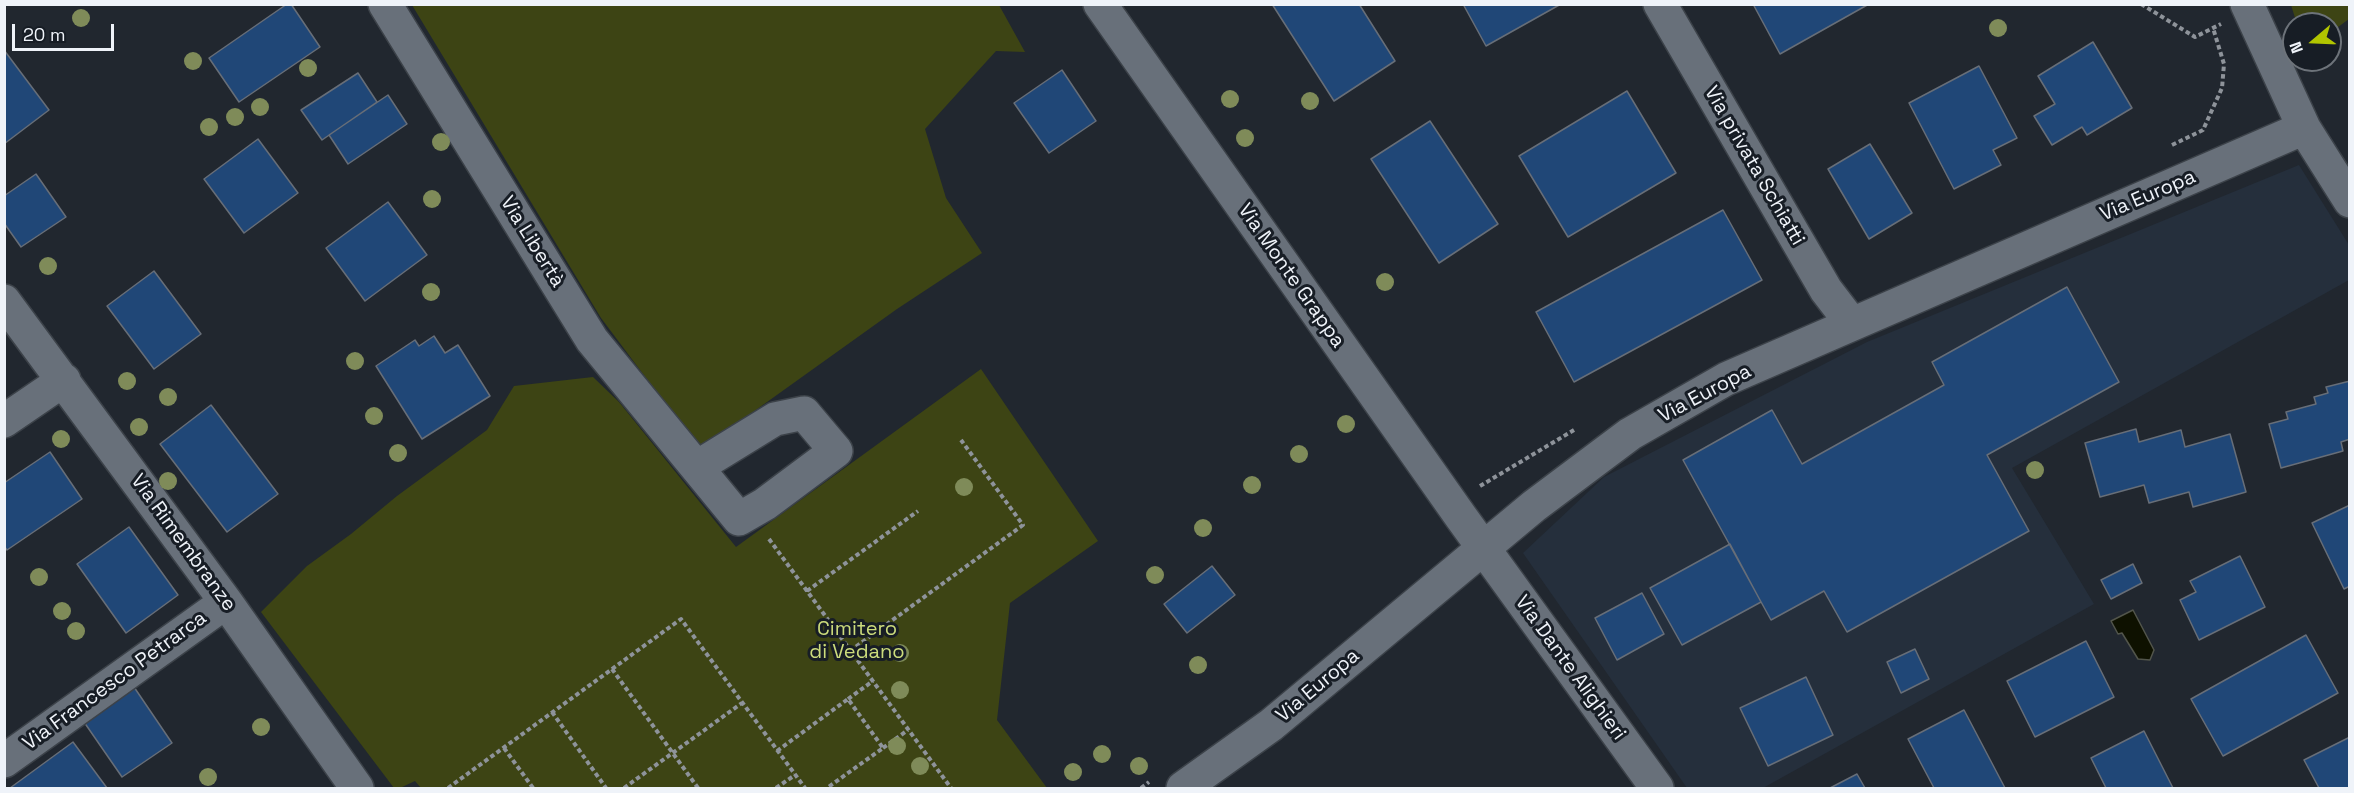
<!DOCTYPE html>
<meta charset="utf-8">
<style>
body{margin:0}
#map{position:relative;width:2354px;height:793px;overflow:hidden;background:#21272f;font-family:"Space Grotesk",sans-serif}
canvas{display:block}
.frame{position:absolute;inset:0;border:6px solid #eff3f9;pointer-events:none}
.north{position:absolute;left:2282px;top:12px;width:60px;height:60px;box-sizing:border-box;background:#171d25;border:2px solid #6d737a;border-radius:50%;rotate:251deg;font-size:16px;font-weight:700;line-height:24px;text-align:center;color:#eff3f9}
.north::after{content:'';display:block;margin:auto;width:21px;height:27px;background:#b1c500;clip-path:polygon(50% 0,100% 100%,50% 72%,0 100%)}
.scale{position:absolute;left:12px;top:24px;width:102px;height:27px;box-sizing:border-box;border:3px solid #eff3f9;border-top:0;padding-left:8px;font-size:18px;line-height:21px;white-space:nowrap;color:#eff3f9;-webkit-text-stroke:4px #171d25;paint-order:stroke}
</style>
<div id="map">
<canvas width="2354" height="793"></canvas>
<div class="frame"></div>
<div class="north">N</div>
<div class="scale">20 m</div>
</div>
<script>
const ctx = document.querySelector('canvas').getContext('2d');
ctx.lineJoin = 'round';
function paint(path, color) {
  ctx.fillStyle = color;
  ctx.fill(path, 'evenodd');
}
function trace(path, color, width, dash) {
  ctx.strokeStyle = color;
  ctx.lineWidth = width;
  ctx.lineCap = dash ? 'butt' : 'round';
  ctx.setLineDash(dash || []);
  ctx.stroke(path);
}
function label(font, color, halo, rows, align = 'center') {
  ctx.font = font + ' "Space Grotesk",sans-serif';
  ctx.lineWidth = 6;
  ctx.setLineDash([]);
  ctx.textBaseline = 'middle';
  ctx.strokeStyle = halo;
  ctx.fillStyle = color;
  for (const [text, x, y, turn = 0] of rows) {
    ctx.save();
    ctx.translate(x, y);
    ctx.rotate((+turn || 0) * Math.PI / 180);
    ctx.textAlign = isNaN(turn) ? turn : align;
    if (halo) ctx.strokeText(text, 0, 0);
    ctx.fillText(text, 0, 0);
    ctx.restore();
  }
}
const built = new Path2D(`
 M2299,165l50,80v35l-337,188 82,136 -331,184h-76l-164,-235 81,-76 263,-135z`);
const green = new Path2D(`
 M412,5h587l26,47 -29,-1 -71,78 21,69 36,55 -85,56 -197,141 -99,-132z
 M2291,5h58v14l-19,14v-9h-33z
 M981,369l117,172 -88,62 -13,117 50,68h-626l-6,-7 -15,7h-6l-133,-176 46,-46 44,-32 46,-38 90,-66 27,-44 79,-9 26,25 117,145z`);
const water = new Path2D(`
 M2133,610l21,40 -4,10 -12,-1 -16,-26 -4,1 -7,-13z`);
const building = new Path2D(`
 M287,4h4l29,43 -81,55 -30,-44z
 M1272,4h87l36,57 -61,40z
 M1463,4h98l-75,42z
 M1753,4h116l-89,50z
 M2093,42l39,66 -45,27 -5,-8 -30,18 -18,-29 21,-12 -17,-28z
 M4,50l45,60 -45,34z
 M1979,66l38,72 -24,12 8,15 -47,24 -45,-86z
 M1062,70l34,51 -47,32 -35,-50z
 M358,73l19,29 -55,38 -21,-30z
 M1627,91l49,82 -108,64 -49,-81z
 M388,95l19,29 -59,40 -19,-29z
 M1430,121l68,103 -59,39 -68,-104z
 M258,139l40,54 -54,40 -40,-54z
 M1870,144l42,69 -43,26 -41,-70z
 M36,174l30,43 -45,30 -17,-24v-27z
 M388,202l39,53 -62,46 -39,-53z
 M1723,210l39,70 -188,102 -38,-70z
 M154,271l47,63 -47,35 -47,-63z
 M2067,287l52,95 -132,73 42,76 -182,101 -23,-41 -53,29 -88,-160 89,-50 30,54 142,-79 -12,-23z
 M434,336l11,17 13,-8 32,51 -68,43 -46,-73 39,-26 4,6z
 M2350,381v58l-9,3 2,9 -62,17 -12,-44 19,-5 -2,-7 30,-8 -2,-7 14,-4 -2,-6z
 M211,405l67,89 -51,38 -67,-88z
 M2136,429l3,13 42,-12 4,17 45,-13 16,58 -53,15 -4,-15 -40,11 -5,-18 -44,12 -15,-54z
 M50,452l32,47 -75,51 -3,-4v-63z
 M2350,505v81l-6,3 -32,-66z
 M129,527l49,68 -52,38 -49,-69z
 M1730,544l31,58 -79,43 -32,-57z
 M2240,556l25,51 -66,33 -19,-40 16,-8 -6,-11z
 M2133,564l9,19 -31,16 -10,-19z
 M1212,566l23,29 -48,38 -23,-29z
 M1642,593l22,41 -47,26 -22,-42z
 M2306,635l32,58 -115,63 -32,-57z
 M2086,641l28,56 -79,40 -28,-56z
 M1915,649l14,30 -28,14 -14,-31z
 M1806,677l27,58 -65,31 -28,-58z
 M134,687l38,56 -50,34 -38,-55z
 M1964,710l41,78h-71l-26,-49z
 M2144,731l29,57h-67l-15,-30z
 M2350,737v51h-31l-15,-28z
 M73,742l34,46h-97z
 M1857,774l8,14h-35z`);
const path = new Path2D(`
 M2141,4l54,33 26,-13
 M2172,145l31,-15 19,-42 2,-24 -11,-36
 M1480,486l94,-56
 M769,539l182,249
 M807,591l111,-80
 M850,651l173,-126 -62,-85
 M612,669l86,119
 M848,699l25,-18
 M552,712l54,76
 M504,748l29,40
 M883,748l25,-18
 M777,751l71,-52 35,49 -56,40
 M448,788l233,-169 124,169
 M624,788l118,-85
 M776,788l19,-13
 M1141,788l8,-6`);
const minor = new Path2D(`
 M385,4l207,336 147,179 26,-15 71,-53 -32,-38 -29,6 -78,48
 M1100,4l361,513 196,271
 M1660,4l166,286 26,34
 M2247,4l57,124 46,73
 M4,301l222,301 131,186
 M4,421l60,-41
 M4,761l222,-159
 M1183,788l88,-63 263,-219 96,-72 96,-55 578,-251`);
const trees = [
 [81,18],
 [1998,28],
 [193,61],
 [308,68],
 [1230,99],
 [1310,101],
 [260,107],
 [235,117],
 [209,127],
 [1245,138],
 [441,142],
 [432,199],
 [48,266],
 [1385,282],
 [431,292],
 [355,361],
 [127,381],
 [168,397],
 [374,416],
 [1346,424],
 [139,427],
 [61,439],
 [398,453],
 [1299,454],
 [2035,470],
 [168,481],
 [1252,485],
 [964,487],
 [1203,528],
 [1155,575],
 [39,577],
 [62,611],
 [76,631],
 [900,653],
 [1198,665],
 [900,690],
 [261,727],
 [897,746],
 [1102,754],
 [920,766],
 [1139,766],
 [1073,772],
 [208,777]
];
const streetNames = [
 ["Via privata Schiatti",1754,166,60],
 ["Via Europa",2148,196,-23],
 ["Via Libertà",532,242,58],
 ["Via Monte Grappa",1291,276,55],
 ["Via Europa",1705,394,-28],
 ["Via Rimembranze",183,543,54],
 ["Via Dante Alighieri",1570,668,54],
 ["Via Francesco Petrarca",115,681,-36],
 ["Via Europa",1318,686,-40]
];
const parkNames = [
 ["Cimitero",857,630],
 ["di Vedano",857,653]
];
paint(built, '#252f3c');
paint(green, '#3d4414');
paint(water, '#0e1100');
trace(water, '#52554b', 1.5);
paint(building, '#204777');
trace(building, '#676e78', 1.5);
trace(minor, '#3c4249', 36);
trace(path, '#8e939a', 4, [4.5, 3]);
trace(minor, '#68707a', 33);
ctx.fillStyle = '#7f8b59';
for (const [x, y] of trees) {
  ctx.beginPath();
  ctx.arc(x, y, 9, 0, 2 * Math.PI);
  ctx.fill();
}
label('20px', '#eff3f9', '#171d25', streetNames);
label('20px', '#ccdc7c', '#171d25', parkNames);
</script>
